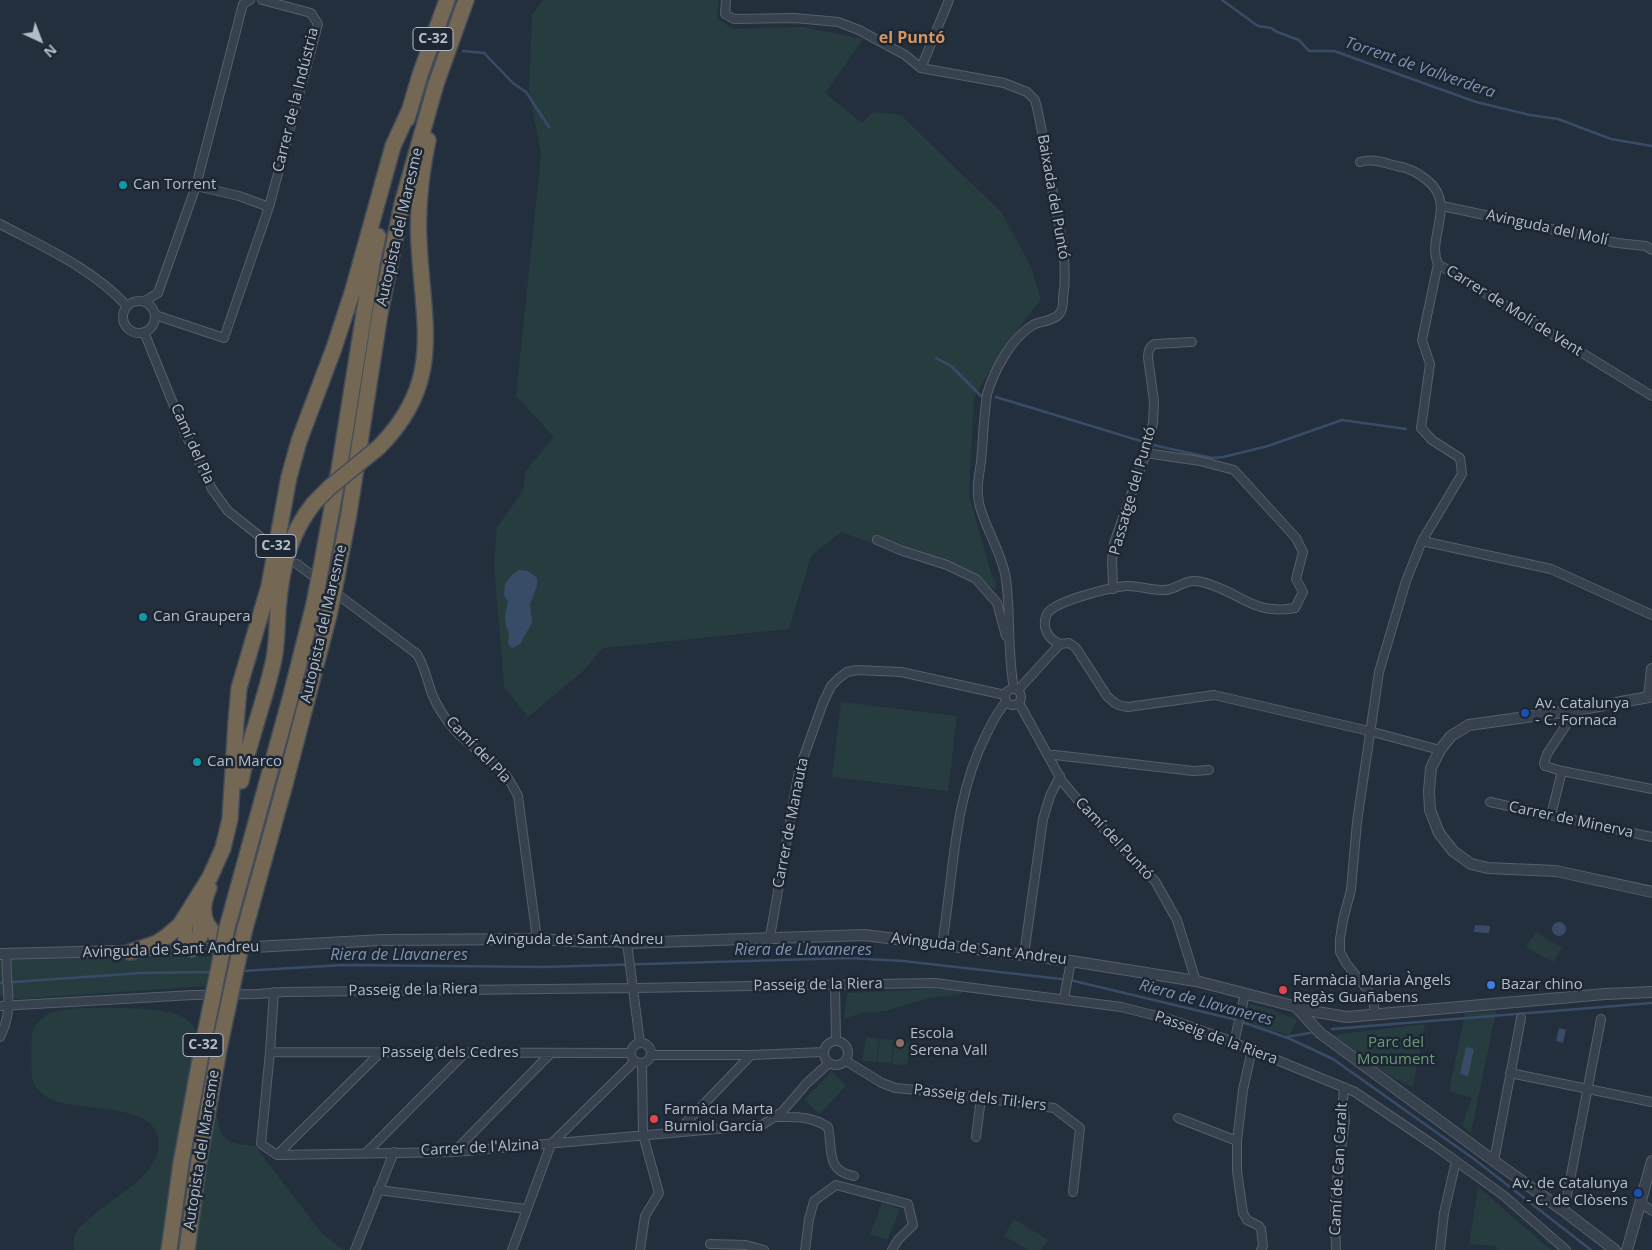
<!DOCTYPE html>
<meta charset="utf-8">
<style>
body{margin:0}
#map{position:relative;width:1652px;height:1250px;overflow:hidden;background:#242f3e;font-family:"Open Sans",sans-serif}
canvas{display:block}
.north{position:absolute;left:15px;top:15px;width:50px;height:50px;-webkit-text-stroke:4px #1d2633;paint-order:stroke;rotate:137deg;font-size:14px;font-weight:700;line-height:20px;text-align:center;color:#b4bcc9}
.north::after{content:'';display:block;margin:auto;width:18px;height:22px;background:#b4bcc9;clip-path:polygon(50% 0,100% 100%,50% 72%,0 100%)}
</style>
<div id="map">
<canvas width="1652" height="1250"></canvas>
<div class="north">N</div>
</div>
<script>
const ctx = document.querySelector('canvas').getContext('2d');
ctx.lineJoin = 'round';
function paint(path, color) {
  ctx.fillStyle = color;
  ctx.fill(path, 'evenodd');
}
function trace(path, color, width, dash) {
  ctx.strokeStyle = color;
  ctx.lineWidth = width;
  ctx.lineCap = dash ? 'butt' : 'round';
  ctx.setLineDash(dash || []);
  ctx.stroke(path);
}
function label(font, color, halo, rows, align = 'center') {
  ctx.font = font + ' "Open Sans",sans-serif';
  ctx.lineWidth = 5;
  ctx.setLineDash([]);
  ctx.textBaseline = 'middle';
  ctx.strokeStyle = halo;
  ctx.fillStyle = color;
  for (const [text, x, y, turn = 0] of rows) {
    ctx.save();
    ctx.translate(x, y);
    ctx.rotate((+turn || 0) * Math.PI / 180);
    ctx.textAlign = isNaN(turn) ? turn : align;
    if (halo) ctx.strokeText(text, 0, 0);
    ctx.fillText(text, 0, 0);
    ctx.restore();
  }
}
const green = new Path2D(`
 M543,0h176l-2,18 16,11 70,-2 60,12 -38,54 37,30 12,-11 27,3 101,98 29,54 10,32 -37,48 -30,50 -5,98 23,81 4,6v7l-155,-57 -30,24 -22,73 -186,19 -22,25 -53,44 -24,-30 -10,-123 3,-37 26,-36 2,-19 29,-35 -38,-41 25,-241 -12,-65 3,-75z
 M841,702l116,14 -9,75 -116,-14z
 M1536,932l26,16 -9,14 -27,-15z
 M213,956l-8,30 -185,13 -20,-3v-36z
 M932,989l30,2v3l-32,4 -45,13 -24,2 -17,6 3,-26z
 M1250,1004l21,5 26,11 -7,15 -46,-12z
 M88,1008c24,0 66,-1 88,6 8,3 14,8 19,14l26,105c8,11 21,12 34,13l65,85 23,19h-268c-2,-9 -2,-14 4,-22 7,-6 13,-12 20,-18 22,-17 66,-40 59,-73 -8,-37 -87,-23 -113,-41 -5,-4 -10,-9 -12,-15 -2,-7 -3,-47 1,-53 2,-4 7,-9 10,-11 12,-9 30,-8 44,-9z
 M1496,1011l-25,122 -9,-8 10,-27 -23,-7 16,-78z
 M1425,1024l-12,63 -23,-11 -58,-41z
 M866,1037l13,2 -3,23 -14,-1z
 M880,1039l13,1 -2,23 -14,-1z
 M895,1041l15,2 -3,22 -15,-1z
 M832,1071l14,15 -27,28 -14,-15z
 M1478,1187l73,63h-54l-1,-4 -27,-2z
 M882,1203l18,6 -13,31 -17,-6z
 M1014,1219l34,21 -7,10h-13l-24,-14z`);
const water = new Path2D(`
 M519,570l9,1 9,7v8l-7,18 2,19 -12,21 -8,4 -4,-4 1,-11 -3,-7 -1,-10 3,-14 -4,-7 1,-11 8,-10z
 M1552 929a7 7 0 1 1 14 0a7 7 0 1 1-14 0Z
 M1475,925l15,1 -1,7 -15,-1z
 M1559,1028l7,2 -3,13 -7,-2z
 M1466,1047l8,2 -6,27 -8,-2z`);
const stream = new Path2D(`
 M1222,0l36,26 13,2 6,4 22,8 10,11h25l142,51 54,13 28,4 53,20 41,7
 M463,51l21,2 29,30 13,9 23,35
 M936,358l15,8 30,30
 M996,397l148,45
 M1153,445l59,13 11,-1 45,-11 74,-26 64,9
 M242,971l101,-6 201,2 305,-9 54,3 167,19 163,39 55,19 45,21 141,100 117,91
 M0,983l141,-10 70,-1
 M1332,1029l320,-26
 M1286,1037l24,-4`);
const minor = new Path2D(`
 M726,0l-1,14 9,5 61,-1 43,4 21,8 46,25 16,13 83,15 23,9 8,8c7,26 10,52 15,79 8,41 19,77 13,120 0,4 0,10 -3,14 -5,8 -20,8 -27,12 -22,13 -39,46 -46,69 -3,22 -4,45 -6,68 -2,14 -5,27 -2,41 6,26 23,49 27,76 5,36 1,73 8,109
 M921,68l28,-68
 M1360,162c12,-4 24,1 37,4 13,2 21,7 31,15 29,24 -2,57 10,83l214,132
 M196,186l43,10 30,11
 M1442,206l175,37 29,3 6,4
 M0,224c45,24 92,44 127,82
 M123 317a16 16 0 1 1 32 0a16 16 0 1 1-32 0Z
 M145,301l13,-8 38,-107 47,-182 7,-4
 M155,315l69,23 45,-131 49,-183 -7,-11 -49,-13
 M144,332l41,101 27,56 16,22 35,28
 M877,540l23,10 47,15 29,14 21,24 9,33
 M1422,541l129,28 101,46
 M297,564l120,90c8,13 10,26 15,40 5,12 12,23 20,33 14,17 33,28 49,43 8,7 12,17 17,26l19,143
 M1113,589l-1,-29 2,-17 32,-90 7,-30 1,-22 -6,-43c0,-6 1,-12 7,-14l37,-2
 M1060,644c-12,-5 -19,-17 -13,-30 7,-13 62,-26 78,-28 14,-1 27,5 41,4 14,-2 18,-12 36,-8 38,9 50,34 93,26l8,-16 -7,-13 7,-27 -7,-14 -62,-68 -34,-9 -54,-8
 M1005 697a8 8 0 1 1 16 0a8 8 0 1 1-16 0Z
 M1018,690l42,-46 9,-1 7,5 31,48c7,7 11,10 21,11l86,-12 155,36 71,19
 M1019,703l43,78 29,35 64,65 22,39 19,61
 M1576,710l-29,44 -3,9 1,3 17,5 90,18
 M1049,755h6l138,16 16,-1
 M1490,802l162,35
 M1551,815l11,-44
 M770,937l29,-167 24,-67 8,-17 8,-8 8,-6 10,-2 44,2 104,23
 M627,943l13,100
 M942,944c12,-70 11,-144 44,-209 6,-12 11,-23 20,-33
 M1024,955l19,-136 7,-23 10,-20
 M835,985l1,56
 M274,992l-4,60 -9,92 16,11 177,-3 308,-27 20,-13 25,-29 22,-20
 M1064,998l7,-37
 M0,1006l193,-11 65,-1 26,-2 349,-4 302,-5 186,24 48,12 59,21 127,52 80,54 68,49 63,55
 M1375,1014l-2,-17 -27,-34 -6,-11v-13l3,-19 8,-30 6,-68 22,-150 27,-91 16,-40 40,-67 -2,-16 -28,-18 -11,-12 9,-64 -8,-24 16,-76
 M0,1037c16,-32 4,-51 7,-84
 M824 1053a12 12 0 1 1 24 0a12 12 0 1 1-24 0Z
 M631 1053a10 10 0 1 1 20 0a10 10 0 1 1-20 0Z
 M1234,1043l11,-49
 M1252,1049l-9,41 -6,51v30l6,42 4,7 12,6 2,3 2,17 -2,4
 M270,1052l361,1
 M651,1055h100l73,-3
 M846,1061l36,22 13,5 44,4 115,16 26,20 -7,64
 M1510,1073l142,29
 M774,1117c21,0 35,-2 54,10 5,22 -3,44 26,49
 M1178,1118l59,23
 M677,1132l74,-77
 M976,1137l5,-39
 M454,1152l96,-98
 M366,1153l99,-100
 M277,1155l103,-102
 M1494,1161l27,-143
 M378,1190l148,19
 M1641,1203l11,8
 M1564,1211l37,-192
 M710,1244l36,1 18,5
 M355,1250l39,-98
 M512,1250l39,-106 84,-83
 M640,1250l5,-34 14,-23 -16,-58 -1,-72
 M805,1250l4,-31 5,-18 22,-16 72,19 5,21 -15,15 -6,10
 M1336,1250l-1,-34 3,-46 7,-49 -2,-21 1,-13
 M1440,1250l4,-37 12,-52`);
const tertiary = new Path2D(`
 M1652,669l-3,28 -73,13 -107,15 -18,11 -11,14 -9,18 -2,23 1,19 9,23 14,18 18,13 17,4 68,3 96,21
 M0,954l236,-6 146,-8 155,-1 53,3 27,-1 10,2 237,-8 207,26 125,20 121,31 30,5 258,-23 47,-2
 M1297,1008l23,25 174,128 70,50 51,39
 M1627,1250l25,-89`);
const motorway = new Path2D(`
 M407,119l13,-44 27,-75
 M379,447c65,-65 44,-122 40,-204 -2,-34 2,-70 9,-103
 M321,568l18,-98 33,-206 6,-28
 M337,576l12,-63 31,-200 22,-109 34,-120 30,-84
 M241,781c8,-41 24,-80 33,-122 3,-16 3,-33 4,-49 3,-40 11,-76 36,-107
 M209,888c-14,31 0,46 27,60
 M186,918c-3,12 -2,21 6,31l8,-13v-21
 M227,928l63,-229 24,-95
 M244,932l41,-148 44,-169
 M130,952l27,-9 9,-6 14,-12 30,-48 13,-29 7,-29 6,-97 3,-34 30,-102 20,-109 10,-36 35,-93 19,-58 40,-144 16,-35
 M169,1250l12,-87
 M187,1250l12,-90`);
const motorwayBridge = new Path2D(`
 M314,503l16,-16 49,-40
 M314,604l7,-36
 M329,615l8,-39
 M199,1160l21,-116 24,-112
 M181,1163l22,-119 24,-116`);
const markers = [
 [123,185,5,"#0f9aa8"],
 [143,617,5,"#0f9aa8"],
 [1525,713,5,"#1a4fb4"],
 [197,762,5,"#0f9aa8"],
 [1491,985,5,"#3f7fe0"],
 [1283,990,5,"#e0444e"],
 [900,1043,5,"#8d6e63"],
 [654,1119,5,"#e0444e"],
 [1638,1193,5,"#1a4fb4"]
];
const shields = [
 [433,39,40],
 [276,546,40],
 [203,1045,40]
];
const shieldNames = [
 ["C-32",433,39],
 ["C-32",276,546],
 ["C-32",203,1045]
];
const streetNames = [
 ["Carrer de la Indústria",296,100,-76],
 ["Baixada del Puntó",1053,197,80],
 ["Autopista del Maresme",400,227,-77],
 ["Avinguda del Molí",1547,228,12],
 ["Carrer de Molí de Vent",1514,311,32],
 ["Camí del Pla",192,444,66],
 ["Passatge del Puntó",1133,491,-74],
 ["Autopista del Maresme",324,624,-77],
 ["Camí del Pla",478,750,46],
 ["Carrer de Minerva",1571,820,12],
 ["Carrer de Manauta",791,823,-79],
 ["Camí del Puntó",1114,839,47],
 ["Avinguda de Sant Andreu",575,940],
 ["Avinguda de Sant Andreu",979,949,7],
 ["Avinguda de Sant Andreu",171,950,-2],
 ["Passeig de la Riera",818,985,-1],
 ["Passeig de la Riera",413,990,-1],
 ["Passeig de la Riera",1216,1038,20],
 ["Passeig dels Cedres",450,1053],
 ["Passeig dels Til·lers",980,1098,7],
 ["Carrer de l'Alzina",480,1148,-3],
 ["Autopista del Maresme",202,1150,-81],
 ["Camí de Can Caralt",1339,1169,-87]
];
const poiNames = [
 ["Can Torrent",133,185],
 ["Can Graupera",153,617],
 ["Av. Catalunya",1535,704],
 ["- C. Fornaca",1535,721],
 ["Can Marco",207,762],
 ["Farmàcia Maria Àngels",1293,981],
 ["Regàs Guañabens",1293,998],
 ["Bazar chino",1501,985],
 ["Escola",910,1034],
 ["Serena Vall",910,1051],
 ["Farmàcia Marta",664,1110],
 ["Burniol García",664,1127],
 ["Av. de Catalunya",1628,1184,"right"],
 ["- C. de Clòsens",1628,1201,"right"]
];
const parkNames = [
 ["Parc del",1396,1043],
 ["Monument",1396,1060]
];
const neighbourhoodNames = [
 ["el Puntó",912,38]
];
const waterNames = [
 ["Torrent de Vallverdera",1420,68,19],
 ["Riera de Llavaneres",803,950],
 ["Riera de Llavaneres",399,955],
 ["Riera de Llavaneres",1206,1003,15]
];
paint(green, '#263c3f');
paint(water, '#394c67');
trace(stream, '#394c67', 2.5);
trace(minor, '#565f6c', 10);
trace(tertiary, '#565f6c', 12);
trace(motorway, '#434c59', 18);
trace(minor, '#38414e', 8);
trace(tertiary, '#38414e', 10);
trace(motorway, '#746855', 15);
trace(motorwayBridge, '#434c59', 18, []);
trace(motorwayBridge, '#746855', 15);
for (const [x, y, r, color] of markers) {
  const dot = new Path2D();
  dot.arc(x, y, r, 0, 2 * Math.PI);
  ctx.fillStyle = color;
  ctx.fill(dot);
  trace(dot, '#1d2633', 2);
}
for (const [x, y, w] of shields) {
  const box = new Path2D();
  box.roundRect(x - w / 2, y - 11.5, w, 23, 4);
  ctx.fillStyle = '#1d2633';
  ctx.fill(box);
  trace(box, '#b4bcc9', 1);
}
label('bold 14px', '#b4bcc9', null, shieldNames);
label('15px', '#b4bcc9', '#1d2633', streetNames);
label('15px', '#b4bcc9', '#1d2633', poiNames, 'left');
label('15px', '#6b9a76', '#1d2633', parkNames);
label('bold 16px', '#d59563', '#1d2633', neighbourhoodNames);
label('italic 16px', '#7c92b1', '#1d2633', waterNames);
</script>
